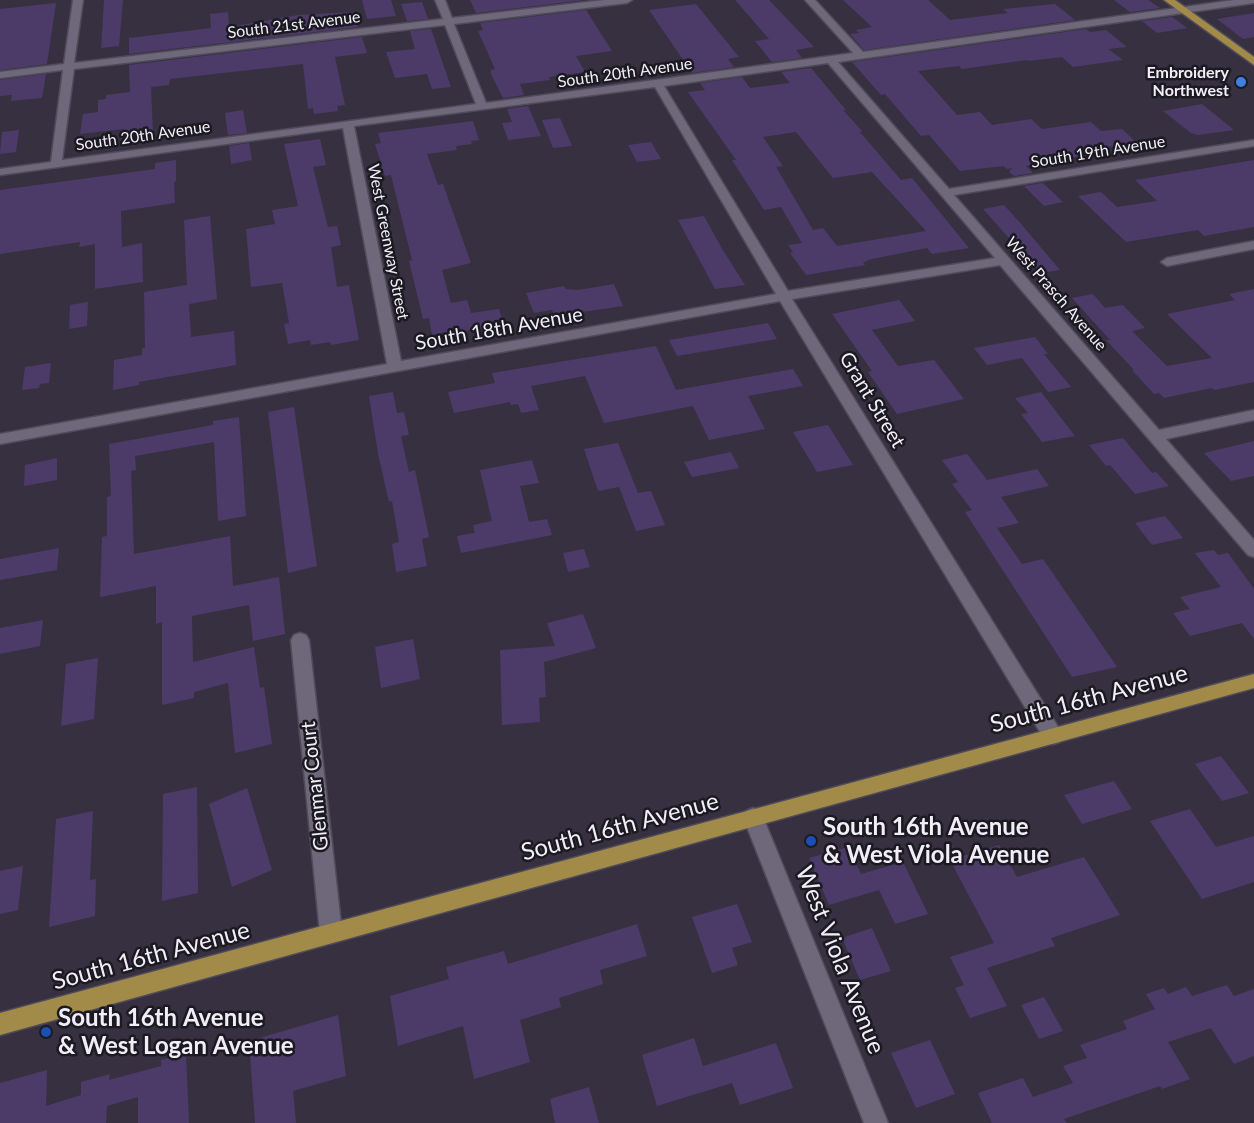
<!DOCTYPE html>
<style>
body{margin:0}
canvas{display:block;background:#363041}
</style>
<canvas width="1254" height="1123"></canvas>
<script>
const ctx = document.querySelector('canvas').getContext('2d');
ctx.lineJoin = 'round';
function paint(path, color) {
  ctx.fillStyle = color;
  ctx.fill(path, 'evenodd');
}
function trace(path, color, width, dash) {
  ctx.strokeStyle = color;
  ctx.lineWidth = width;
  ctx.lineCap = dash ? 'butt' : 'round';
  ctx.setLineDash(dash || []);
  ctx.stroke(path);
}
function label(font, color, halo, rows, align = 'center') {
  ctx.font = font + ' Lato,sans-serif';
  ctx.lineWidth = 5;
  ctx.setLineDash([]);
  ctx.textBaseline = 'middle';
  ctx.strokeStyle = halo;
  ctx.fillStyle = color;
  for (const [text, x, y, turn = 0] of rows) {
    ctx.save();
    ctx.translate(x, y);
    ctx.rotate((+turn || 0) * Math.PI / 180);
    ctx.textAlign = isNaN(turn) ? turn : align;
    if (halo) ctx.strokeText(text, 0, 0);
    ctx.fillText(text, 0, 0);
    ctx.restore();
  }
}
const building = new Path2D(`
 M104,0h19l-4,46 -18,2z
 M362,0h29l5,16 -29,3z
 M470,0h114l-108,13z
 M735,0h34l45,47 -18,3 6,8 -30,4 -17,-21 14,-2z
 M843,0h85l22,20 58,-7 -5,-4 52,-5 20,16 -211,30 -14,-16 9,-1 -3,-3 16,-3z
 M1114,0h34l12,8 -30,4z
 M422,2l6,17 -21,2 -6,-17z
 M56,3l-9,61 -47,6v-61z
 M696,4l43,53 -11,2 6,8 -42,6 -43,-63z
 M586,10l26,41 -36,5 9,16 -36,5 1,3 -30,4 4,11 -21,3 -12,-24v-4l4,-1 -17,-38 5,-1 -3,-7z
 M228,12l1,15 69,-12 55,-3 5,15 -229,27v-16l82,-10 -1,-14z
 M1254,13v24l-11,2 -26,-20z
 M1172,17l15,11 -30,5 -15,-12z
 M431,29l20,58 -19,2 -5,-15 -32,4 -9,-26 29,-3 -5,-18z
 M1086,29l4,3 16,-2 21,17 -19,2 15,11 -50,7 -11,-10 -33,4 -2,-1 -65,9 -3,-3 -41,5 39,44 23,-3 12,13 39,-6 11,10 49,-7 10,9 21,-2 15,14 -38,5 5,4 -78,14 7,7 -19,3 -5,-4 3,-4 -5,1 -4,-3 -43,5 -31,-36 -8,1 -36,-42 -4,1 -29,-33z
 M362,37l5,16 -32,4 10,48 -8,1 1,5 -24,3 -1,-6 -5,1 -5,-45 -133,15 -1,6 -18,2 2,46 -29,4v-8l-44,5 3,-20 15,-2v-12l8,-1v-4l24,-3 -1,-27z
 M811,68l35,42h-3l19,21 -2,1 41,48 11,-2 57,70 -37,6 -5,-6 -60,12 1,1 -5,1 2,3 -59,10 -16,-22 3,-1 -5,-7 14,-2 -21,-36 -17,3 -32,-50h4l-48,-68 17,-2 -5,-7 42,-6 8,11 40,-5 -9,-11zM796,132l37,46 39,-6 54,59 -89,15 -14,-18 -10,2 -37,-63 7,-1 -20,-29z
 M46,74l-4,24 -31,3 1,-6 -12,1v-16z
 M1202,104l32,26 -36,5 -7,-2 -28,-22z
 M528,106l13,30 -33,4 -6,-17 10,-1 -5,-13z
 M243,110l4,23 -19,2 -3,-22z
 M560,118l12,28 -19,2 -11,-28z
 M473,121l6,19 -8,1 1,3 -16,2 1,4 -30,4 11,31 5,-1 28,79 -29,7 9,33 16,-3 4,13 28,-4 5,17 -72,9 -3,-17 -6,1 -14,-58 3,-1 -21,-85 -6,1 -10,-32 6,-1 -3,-10z
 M19,130l-3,22 -16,2 2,-22z
 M320,139l6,26 -13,2 15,60 9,-1 4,19 -10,2 6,40 12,-2 10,55 -28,5 -1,-3 -19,3 -1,-5 -22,4 -4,-20 5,-1 -7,-40 -31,4 -5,-58 29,-5 -3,-14 26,-4 -14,-62z
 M651,142l10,17 -24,3 -9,-17z
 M249,143l3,17 -21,4 -2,-18z
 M176,160v21l-2,1 1,21 -54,8 1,36 20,-4 1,39 -48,7v-45l-16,3 1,-5 -80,12v-64l155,-21v-6z
 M1254,160v67l-50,9 -6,-6 -72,12 -48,-46 23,-4 16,15 40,-6 -22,-21z
 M1043,183l20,19 -19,4 -20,-20z
 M1004,205l18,20 38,45 -20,3 -57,-64z
 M210,216l7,83 -28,5 2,33 43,-6 2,34 -97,17v3l-26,5 1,-30 28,-5v-7h3l-1,-56 43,-7 -3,-65z
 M704,216l17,31 24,38 -30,4 -37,-69z
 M614,284l9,22 -68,10 -3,-6 -18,3 -8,-20 38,-7 2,3 12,1z
 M1254,289v93l-40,8 -2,-2 -48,10 -5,-5 -5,1 -22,-24h2l-28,-30h4l-38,-42 21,-4 12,14 18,-3 22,23 -13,3 35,35 45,-8 -45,-44 68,-14 -6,-6z
 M899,300l16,21 -43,9 26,36 36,-6 30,39 -67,15 -29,-42 4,-1 -40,-57z
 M88,302l-1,24 -18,3 1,-24z
 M768,323l9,16 -100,17 -8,-16z
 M1035,337l13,17h-4l27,33 -23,5 -26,-34 -35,7 -13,-17z
 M656,346l20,44 117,-21 10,17 -55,10 17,33 -56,11 -16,-34 -89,17 -19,-47 -54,10 8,24 -18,3 -3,-9 -7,1 -1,-3 -56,11 -6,-21 47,-9 -3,-10z
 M51,363l-2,20 -9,1 -1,4 -17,2 3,-23z
 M393,392l4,21 7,-1 5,23 -8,1 8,36 6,-2 14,67 -7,2 5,27 -31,6 -4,-28 7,-2 -7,-41 -3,1 -11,-48 -9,-58z
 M1041,392l34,44 -33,6 -21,-28 7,-1 -13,-15z
 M294,407l23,159 -29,7 -20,-161z
 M239,417l7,99 -28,5 -4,-79 -79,14 1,14 -5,1 3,83 96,-18 3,50 46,-9 6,57 -32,7 -4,-36 -57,11 1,46 61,-15 6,41 4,-1 8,57 -37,9 -7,-70 -34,9v6l-32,7v-83l-6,2v-38l-56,11 2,-60 5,-1v-39l4,-1 -2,-52 104,-19v-4z
 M828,425l25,40 -36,7 -24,-40z
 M1123,438l29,35 4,-1 13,14 -34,8 -25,-29 -4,1 -17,-21z
 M1254,441v35l-23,5 -27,-28z
 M618,443l20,50 13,-2 14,34 -29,6 -17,-44 -21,4 -14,-42z
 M731,452l8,16 -47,9 -8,-15z
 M967,454l20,26 50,-11 12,17 -48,11 18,26 -22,5 25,36 21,-5 74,108 -45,10 -107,-165 7,-2 -20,-26 6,-2 -16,-22z
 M57,458v22l-33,6 1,-21z
 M532,460l7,23 -19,3 9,36 18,-3 5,16 -91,18 -4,-17 18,-3 -2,-8 19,-4 -12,-51z
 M1165,516l18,22 -31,7 -17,-22z
 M59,548l-2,22 -57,10v-21z
 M584,549l6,18 -22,5 -5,-19z
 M1214,550l4,5 10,-2 26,36v50l-12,-16 -52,13 -17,-23 17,-4 -10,-12 41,-10 -26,-34z
 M583,614l13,34 -52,14 2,35 -7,1 1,24 -38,3 -2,-75 55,-4 -8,-23z
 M43,620l-3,26 -40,8v-26z
 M413,639l7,40 -39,9 -6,-41z
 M98,658l-4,61 -33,7 5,-62z
 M1221,756l28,37 -27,8 -27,-37z
 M1114,781l18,28 -50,15 -18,-29z
 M197,787l1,106 -36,8 1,-107z
 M247,788l25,82 -40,17 -23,-83z
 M1190,809l26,38 38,-11v46l-52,17 -52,-78z
 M93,811l-3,69 6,-1 -1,37 -46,11 7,-108z
 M999,845l18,32 67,-20 36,58 -69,23 4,8 -68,22 20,38 -37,12 -15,-30 9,-3 -14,-28 44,-14 -44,-83z
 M848,847l13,27 42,-12 25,52 -33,10 -16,-34 -50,15 -20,-47z
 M23,866l-5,44 -18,4v-43z
 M737,904l15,38 -20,6 6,17 -26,8 -20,-56z
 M637,924l10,32 -47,14 3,14 -44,14 2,9 -41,13 10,42 -56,17 -11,-53 -65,20 -8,-50 59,-17 -3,-12 58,-16 4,13z
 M872,928l19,43 -31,9 -18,-42z
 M1227,985l7,11 20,-7v67l-20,8 -23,-36 -43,14 22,37 -28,10 -2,-3 -96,33 3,4h-75l-14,-30 45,-15 10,19 40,-14 -10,-17 24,-8 -7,-13 47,-16 -4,-8 32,-12 -9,-15 18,-6 4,6 18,-7 6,9z
 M1044,997l19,34 -24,8 -18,-34z
 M338,1015l8,61 -53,15 3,32h-41l-6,-82z
 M694,1038l9,28 73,-23 17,45 -53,17 -8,-22 -75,23 -15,-51z
 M930,1040l25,54 -39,14 -25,-55z
 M186,1053l3,70h-51v-26l-31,9 -1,17h-106v-40l47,-13 -1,36 35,-11v-13l29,-8 -1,6 52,-14v-6z
 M589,1087l10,36h-44l-5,-24z`);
const minor = new Path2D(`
 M73,0h10l-9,63 369,-44 -8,-19h10l7,18 152,-18h28l-5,3 -173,21 32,79 367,-50 -48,-53h10l48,52 371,-52h20v3l-416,59 111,127 305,-49v6l-300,49 205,235 95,-20v10l-88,19 88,101v17l-6,-2 -248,-290 -208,34 268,431 2,6 -2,6 -7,2 -7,-2 -266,-441 -780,143v-10l387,-70 -44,-236 -343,47v-6l51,-7 12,-92 -63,8v-6l64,-8zM445,25l31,79 -414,56 12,-91zM828,63l167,195 -207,33 -124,-205zM655,87l121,207 -375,67 -47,-235z
 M1254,241v8l-87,17 -6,-4 6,-4z
 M300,633l6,2 3,5 33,293 -3,7 -8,3 -8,-3 -3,-7 -29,-293 3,-5z
 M753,808l7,3 3,6 125,306h-24l-121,-306 3,-6z`);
const primary = new Path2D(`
 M1164,0h11l79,57v8z
 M1254,674v14l-1254,347v-22z`);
const markers = [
 [1241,82,6,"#3f7fe0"],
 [811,841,6,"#1a4fb4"],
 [46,1032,6,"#1a4fb4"]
];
const farStreetnames = [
 ["South 21st Avenue",294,25,-7],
 ["South 20th Avenue",625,73,-8],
 ["South 20th Avenue",143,136,-8],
 ["South 19th Avenue",1098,152,-9],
 ["West Greenway Street",388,242,79],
 ["West Prasch Avenue",1056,294,49]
];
const farPoinames = [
 ["Embroidery",1229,73],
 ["Northwest",1229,91]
];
const streetNames = [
 ["South 18th Avenue",499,329,-10],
 ["Grant Street",872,400,59],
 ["Glenmar Court",315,786,-96]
];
const nearStreetnames = [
 ["South 16th Avenue",1089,699,-15],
 ["South 16th Avenue",620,827,-15],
 ["South 16th Avenue",151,956,-15],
 ["West Viola Avenue",840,960,68]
];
const nearPoinames = [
 ["South 16th Avenue",823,827],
 ["& West Viola Avenue",823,855],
 ["South 16th Avenue",58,1018],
 ["& West Logan Avenue",58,1046]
];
paint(building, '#4c3a69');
trace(minor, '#504b59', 3);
trace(primary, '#504b59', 3);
paint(minor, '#6e687a');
paint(primary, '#a28b49');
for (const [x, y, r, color] of markers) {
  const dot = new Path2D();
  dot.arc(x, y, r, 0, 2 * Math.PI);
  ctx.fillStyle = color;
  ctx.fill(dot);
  trace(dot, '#1c1a21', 2);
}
label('16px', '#f1eef9', '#1c1a21', farStreetnames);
label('bold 16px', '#f1eef9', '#1c1a21', farPoinames, 'right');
label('20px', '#f1eef9', '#1c1a21', streetNames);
label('24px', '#f1eef9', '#1c1a21', nearStreetnames);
label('bold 24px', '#f1eef9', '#1c1a21', nearPoinames, 'left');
</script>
